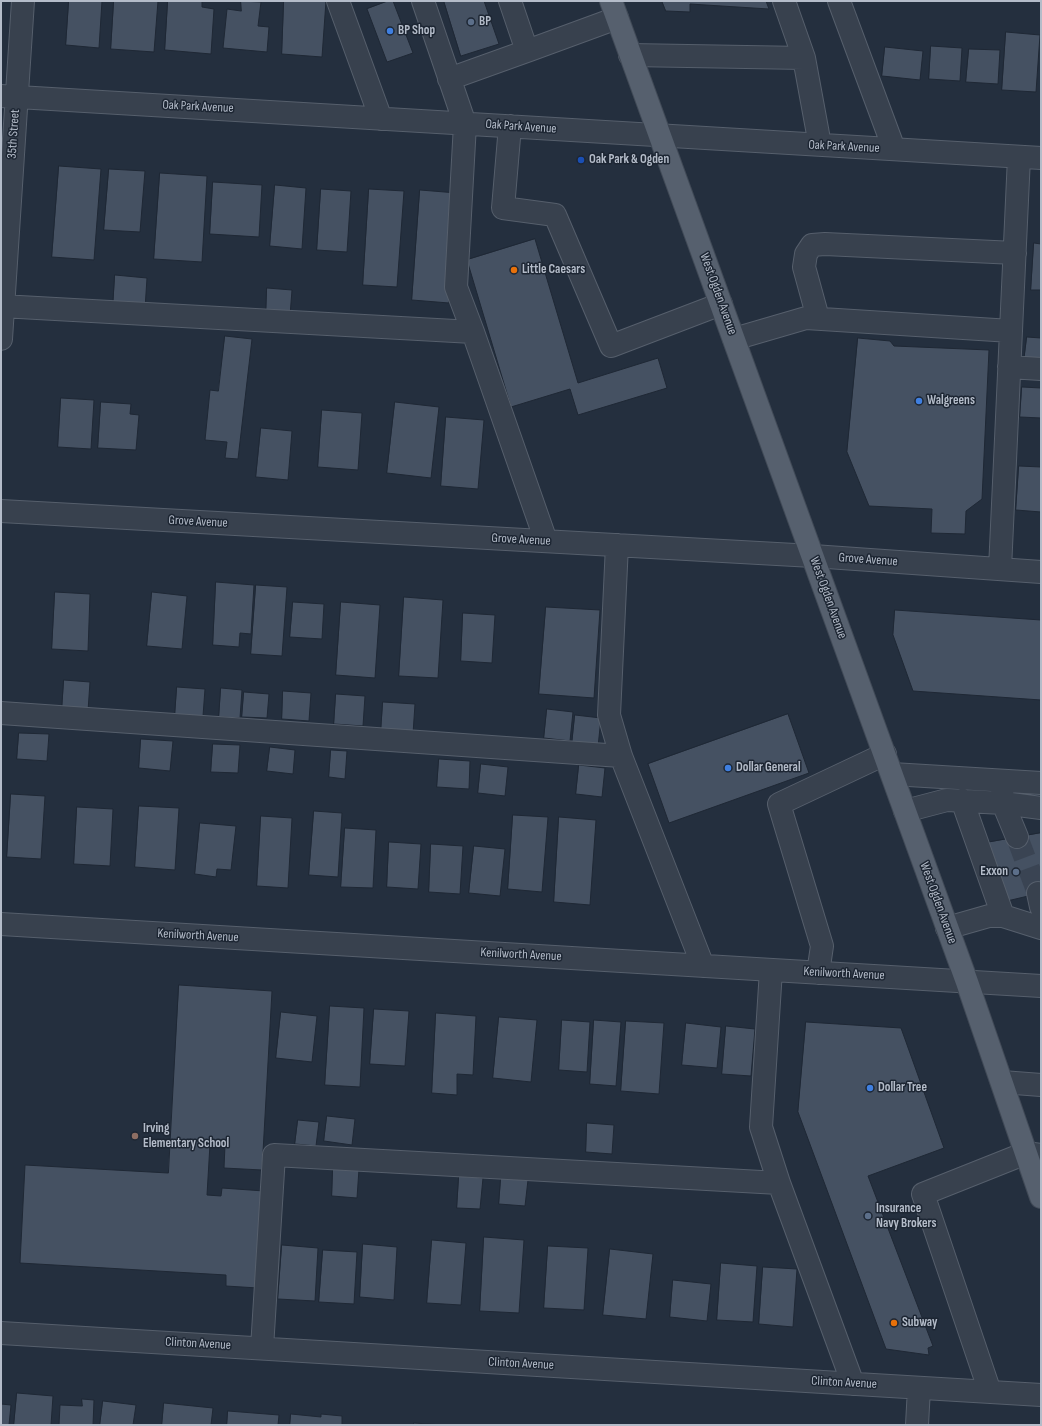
<!DOCTYPE html>
<style>
body{margin:0}
#map{position:relative;width:1042px;height:1426px;overflow:hidden;background:#242f3e;font-family:"Sofia Sans Condensed",sans-serif}
canvas{display:block}
.frame{position:absolute;inset:0;border:2px solid #b4bcc9;pointer-events:none}
</style>
<div id="map">
<canvas width="1042" height="1426"></canvas>
<div class="frame"></div>
</div>
<script>
const ctx = document.querySelector('canvas').getContext('2d');
ctx.lineJoin = 'round';
function paint(path, color) {
  ctx.fillStyle = color;
  ctx.fill(path, 'evenodd');
}
function trace(path, color, width, dash) {
  ctx.strokeStyle = color;
  ctx.lineWidth = width;
  ctx.lineCap = dash ? 'butt' : 'round';
  ctx.setLineDash(dash || []);
  ctx.stroke(path);
}
function label(font, color, halo, rows, align = 'center') {
  ctx.font = font + ' "Sofia Sans Condensed",sans-serif';
  ctx.lineWidth = 3;
  ctx.setLineDash([]);
  ctx.textBaseline = 'middle';
  ctx.strokeStyle = halo;
  ctx.fillStyle = color;
  for (const [text, x, y, turn = 0] of rows) {
    ctx.save();
    ctx.translate(x, y);
    ctx.rotate((+turn || 0) * Math.PI / 180);
    ctx.textAlign = isNaN(turn) ? turn : align;
    if (halo) ctx.strokeText(text, 0, 0);
    ctx.fillText(text, 0, 0);
    ctx.restore();
  }
}
const building = new Path2D(`
 M69,1h33l-3,47 -33,-3z
 M114,1h44l-4,51 -43,-3z
 M168,1h34v6l12,2 -3,45 -46,-4z
 M241,1l20,1 -3,24 11,1 -2,25 -44,-4 4,-39 14,2z
 M284,1h42l-4,56 -40,-3z
 M388,1h5l20,52 -26,9 -20,-53z
 M444,1h40l15,43 -38,12z
 M662,1h104l3,8 -79,-5v8l-24,-1z
 M1006,32l34,3 -4,57 -34,-2z
 M931,46l31,2 -2,33 -31,-2z
 M885,47l38,4 -3,29 -38,-4z
 M969,49l31,1 -2,34 -32,-2z
 M59,166l42,3 -7,91 -42,-3z
 M109,169l36,2 -5,61 -36,-2z
 M160,173l47,3 -5,86 -48,-3z
 M213,182l49,3 -3,52 -49,-3z
 M275,185l31,3 -4,61 -32,-3z
 M321,189l30,2 -4,61 -30,-2z
 M369,189l35,2 -7,96 -34,-2z
 M420,190l37,3 -8,110 -37,-3z
 M535,239l43,144 80,-25 9,30 -89,27 -8,-26 -59,18 -44,-147z
 M1034,243l7,1v46h-10z
 M115,275l32,3 -2,31 -32,-2z
 M267,288l25,2 -2,26 -24,-1z
 M225,336l27,3 -14,120 -13,-1 2,-16 -22,-2 5,-50 8,1z
 M1027,337l14,1v25l-17,-2z
 M858,338l32,3 4,5 95,4 -7,149 -16,12 -1,23 -34,-1 1,-24 -63,-3 -22,-54z
 M1022,387l19,1v30l-21,-1z
 M61,398l33,2 -3,49 -33,-2z
 M101,402l30,2 -1,10 9,1 -3,35 -38,-2z
 M395,402l44,5 -8,71 -44,-5z
 M322,410l40,3 -4,57 -40,-3z
 M446,417l38,3 -6,69 -37,-3z
 M261,428l31,3 -4,49 -32,-3z
 M1019,466l22,1v45l-25,-2z
 M216,582l38,3 -3,49 -11,-1 -1,14 -26,-2z
 M256,585l31,2 -5,69 -31,-2z
 M55,592l35,2 -2,57 -36,-2z
 M152,592l35,4 -5,53 -35,-3z
 M404,597l39,3 -5,78 -39,-2z
 M293,602l31,2 -2,35 -32,-2z
 M341,602l39,3 -5,73 -39,-3z
 M546,607l54,3 -6,88 -55,-4z
 M895,610l146,10v80l-128,-9 -20,-56z
 M463,613l32,2 -3,48 -31,-2z
 M64,680l26,2 -2,29 -26,-2z
 M177,687l28,2 -2,27 -28,-1z
 M221,688l21,2 -2,28 -21,-1z
 M283,691l28,2 -2,28 -27,-2z
 M244,692l25,2 -2,24 -25,-1z
 M336,694l29,2 -2,30 -29,-2z
 M383,702l32,2 -2,30 -32,-3z
 M547,709l26,3 -3,29 -26,-3z
 M788,714l21,59 -140,50 -21,-59z
 M575,715l26,3 -3,29 -26,-3z
 M19,733l30,1 -2,27 -30,-2z
 M141,739l32,2 -3,30 -31,-3z
 M213,744l27,1 -2,28 -27,-1z
 M270,747l25,3 -2,24 -26,-3z
 M331,750l16,1 -2,28 -16,-2z
 M439,759l31,2 -1,28 -32,-2z
 M481,764l27,3 -3,29 -27,-3z
 M579,765l26,3 -3,29 -26,-3z
 M11,794l34,2 -4,63 -34,-2z
 M139,806l40,2 -4,62 -40,-3z
 M77,807l36,2 -3,57 -36,-2z
 M314,811l28,2 -4,64 -29,-2z
 M513,815l35,2 -6,75 -34,-3z
 M261,816l31,2 -4,70 -31,-2z
 M559,817l37,3 -6,85 -36,-3z
 M200,823l36,3 -5,44 -14,-1 -1,8 -21,-3z
 M345,828l31,2 -3,58 -32,-1z
 M1041,833v60l-34,8 -22,-58z
 M389,842l32,2 -3,45 -31,-2z
 M431,844l32,2 -3,48 -31,-2z
 M474,846l31,3 -5,47 -31,-3z
 M179,985l93,6 -10,179 -38,-2 1,-23 -15,-1 -3,51 14,1 1,-8 42,3 -6,97 -32,-2v-11l-206,-12 5,-98 143,8z
 M330,1006l34,2 -4,79 -35,-2z
 M374,1009l35,2 -4,55 -35,-2z
 M281,1012l36,4 -5,46 -36,-4z
 M436,1013l40,3 -3,59 -16,-1v21l-25,-2z
 M499,1017l38,3 -6,62 -38,-4z
 M562,1020l28,2 -3,50 -28,-2z
 M594,1020l27,2 -5,64 -26,-2z
 M626,1021l38,2 -5,71 -38,-3z
 M806,1022l95,6 43,120 -76,28 65,170 -5,2 1,7 -43,-6 -88,-237z
 M686,1023l35,4 -4,41 -35,-3z
 M726,1026l29,3 -4,47 -29,-2z
 M327,1116l28,3 -3,26 -28,-4z
 M298,1120l21,2 -3,24 -21,-2z
 M587,1123l27,2 -2,29 -26,-2z
 M333,1167l26,2 -2,29 -25,-2z
 M459,1176l24,2 -3,31 -23,-1z
 M501,1178l27,2 -3,26 -26,-2z
 M484,1237l40,3 -5,73 -39,-2z
 M432,1240l34,3 -5,62 -34,-2z
 M363,1244l34,3 -3,53 -34,-3z
 M282,1245l36,3 -3,53 -37,-2z
 M548,1246l40,2 -4,62 -40,-2z
 M610,1249l43,5 -7,65 -43,-4z
 M323,1250l34,2 -3,52 -35,-2z
 M721,1263l36,3 -4,56 -36,-2z
 M763,1267l34,2 -4,58 -34,-3z
 M673,1280l38,4 -4,37 -37,-4z
 M17,1393l36,3 -2,29h-37z
 M82,1399l12,1 -1,25h-34l1,-20 22,1z
 M103,1401l33,4 -3,20h-33z
 M164,1403l49,5 -2,17h-49z
 M1,1404l10,1 -2,20h-8z
 M228,1411l51,4 -1,10h-51z
 M291,1414l30,3v-3l21,2v9h-52z
 M414,1423l28,2h-28z`);
const minorTunnel = new Path2D(`
 M1017,837l21,56`);
const minor = new Path2D(`
 M338,1l43,118
 M423,1l42,123 -9,163 17,45 73,209
 M784,1l20,57 16,87
 M839,1l55,148
 M527,51l90,-33
 M630,55l174,3
 M449,79l78,-28 -17,-50
 M1,96l1040,62
 M510,126l-7,82 52,7 56,131 110,-42
 M1,306l472,26
 M818,318l-14,-51 2,-13 6,-9 13,-1 190,9
 M1,339l22,-338
 M734,339l72,-21 205,13
 M1009,367l32,2
 M1,511l812,45 228,16
 M617,545l-8,170 12,41 82,210
 M1000,569l19,-412
 M1,713l620,43
 M892,774l149,9
 M1002,790l1,13 38,5
 M962,800l41,116
 M905,811l42,-11 56,3 14,34
 M1038,893l3,14
 M1,924l1040,62
 M947,928l42,-12h14l38,12
 M771,970l-10,157 18,56 74,201
 M818,973l4,-27 -43,-142 106,-50
 M1002,1082l39,3
 M1,1333l1040,62
 M262,1348l12,-193 505,28
 M990,1392l-67,-198 103,-41 15,2
 M917,1425l2,-37`);
const major = new Path2D(`
 M611,1l356,981 74,215`);
const markers = [
 [471,22,4,"#5c6f8a"],
 [390,31,4,"#3f7fe0"],
 [581,160,4,"#1a4fb4"],
 [514,270,4,"#e8710a"],
 [919,401,4,"#3f7fe0"],
 [728,768,4,"#3f7fe0"],
 [1016,872,4,"#5c6f8a"],
 [870,1088,4,"#3f7fe0"],
 [135,1136,4,"#8d6e63"],
 [868,1216,4,"#5c6f8a"],
 [894,1323,4,"#e8710a"]
];
const poiNames = [
 ["BP",479,22],
 ["BP Shop",398,31],
 ["Oak Park & Ogden",589,160],
 ["Little Caesars",522,270],
 ["Walgreens",927,401],
 ["Dollar General",736,768],
 ["Exxon",1008,872,"right"],
 ["Dollar Tree",878,1088],
 ["Irving",143,1129],
 ["Elementary School",143,1144],
 ["Insurance",876,1209],
 ["Navy Brokers",876,1224],
 ["Subway",902,1323]
];
const streetNames = [
 ["Oak Park Avenue",198,107,3],
 ["Oak Park Avenue",521,127,4],
 ["35th Street",14,134,-86],
 ["Oak Park Avenue",844,147,3],
 ["West Ogden Avenue",718,294,70],
 ["Grove Avenue",198,522,3],
 ["Grove Avenue",521,540,3],
 ["Grove Avenue",868,560,4],
 ["West Ogden Avenue",828,598,70],
 ["West Ogden Avenue",938,903,70],
 ["Kenilworth Avenue",198,936,3],
 ["Kenilworth Avenue",521,955,3],
 ["Kenilworth Avenue",844,974,3],
 ["Clinton Avenue",198,1344,3],
 ["Clinton Avenue",521,1364,3],
 ["Clinton Avenue",844,1383,3]
];
paint(building, '#455162');
trace(building, '#1f2835', 1);
trace(minorTunnel, '#3a4453', 22, [22, 11]);
trace(minor, '#565f6c', 24);
trace(major, '#414a57', 24);
trace(minor, '#38414e', 22);
trace(major, '#56606e', 22);
for (const [x, y, r, color] of markers) {
  const dot = new Path2D();
  dot.arc(x, y, r, 0, 2 * Math.PI);
  ctx.fillStyle = color;
  ctx.fill(dot);
  trace(dot, '#1d2633', 1.5);
}
label('bold 13px', '#b4bcc9', '#1d2633', poiNames, 'left');
label('13px', '#b4bcc9', '#1d2633', streetNames);
</script>
